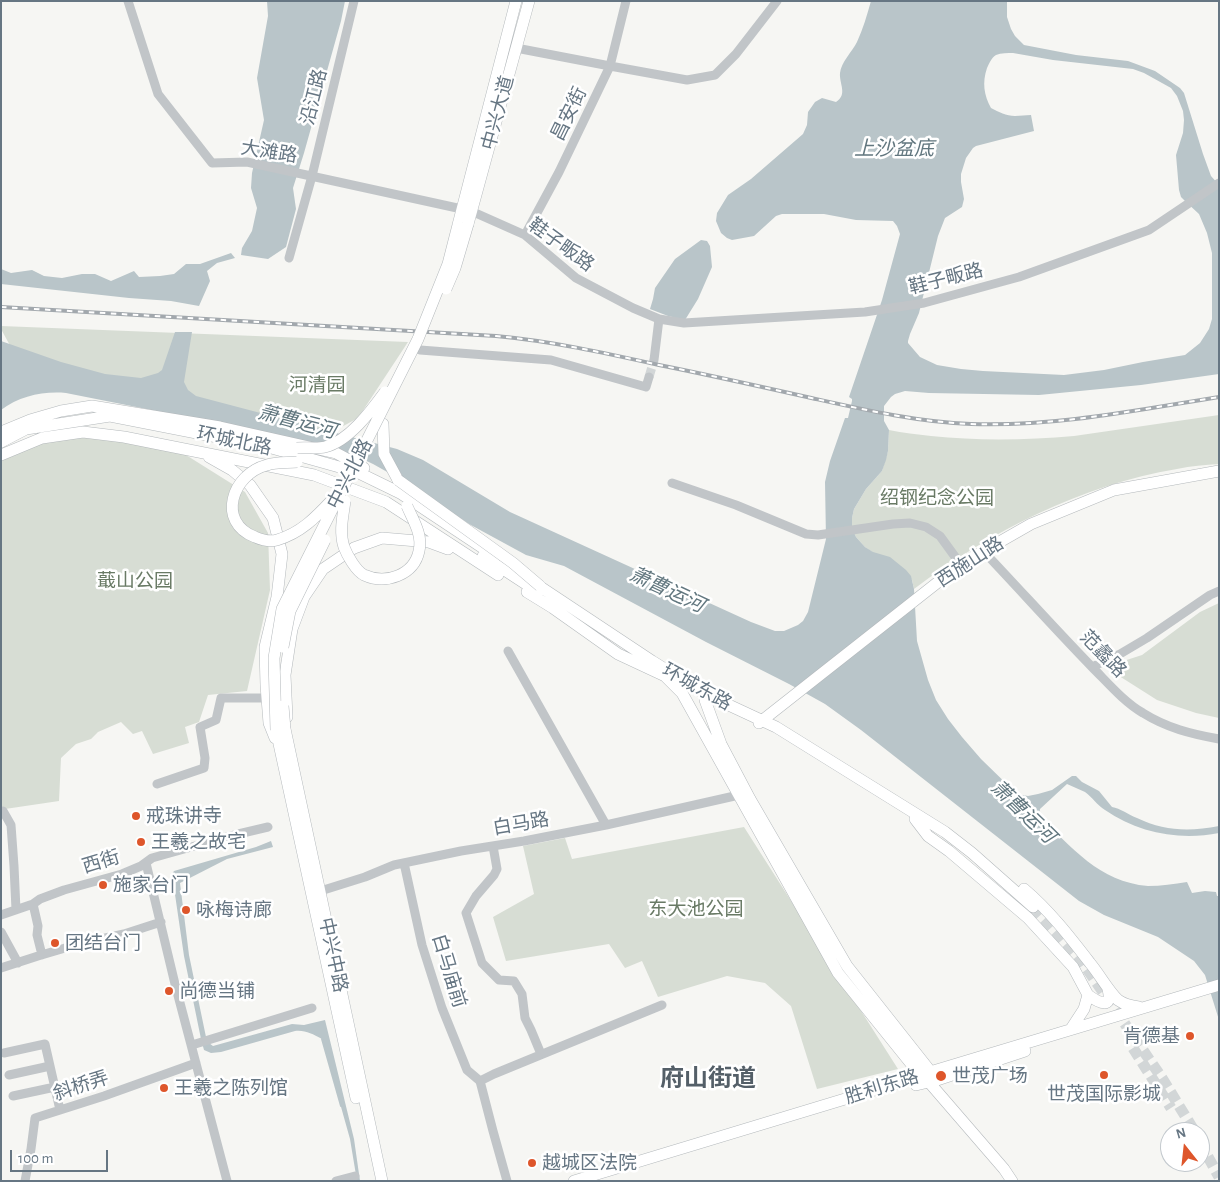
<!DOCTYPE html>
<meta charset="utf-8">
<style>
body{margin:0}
#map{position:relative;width:1220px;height:1182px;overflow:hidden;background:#f6f6f3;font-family:"Alegreya Sans",sans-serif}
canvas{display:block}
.frame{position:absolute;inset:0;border:2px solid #667683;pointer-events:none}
.north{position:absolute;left:1160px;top:1122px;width:50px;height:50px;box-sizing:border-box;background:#fff;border:1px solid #c2c8cd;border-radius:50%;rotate:344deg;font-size:14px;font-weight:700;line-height:20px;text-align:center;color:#667683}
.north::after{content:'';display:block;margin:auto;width:18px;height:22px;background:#de562b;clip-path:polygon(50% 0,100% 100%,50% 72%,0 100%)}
.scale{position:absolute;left:10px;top:1150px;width:98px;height:22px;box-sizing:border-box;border:2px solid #667683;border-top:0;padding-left:6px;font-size:15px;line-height:18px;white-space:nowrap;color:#667683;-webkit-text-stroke:4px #fff;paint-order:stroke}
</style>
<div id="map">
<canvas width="1220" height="1182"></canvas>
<div class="frame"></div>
<div class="north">N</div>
<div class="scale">100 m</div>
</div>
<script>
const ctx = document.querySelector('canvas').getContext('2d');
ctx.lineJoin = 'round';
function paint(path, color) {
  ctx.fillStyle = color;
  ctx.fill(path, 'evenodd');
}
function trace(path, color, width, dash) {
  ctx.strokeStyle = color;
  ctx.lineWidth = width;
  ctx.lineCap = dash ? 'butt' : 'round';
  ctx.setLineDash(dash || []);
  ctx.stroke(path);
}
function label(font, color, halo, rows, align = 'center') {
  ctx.font = font + ' "Alegreya Sans","Noto Sans SC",sans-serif';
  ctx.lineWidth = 5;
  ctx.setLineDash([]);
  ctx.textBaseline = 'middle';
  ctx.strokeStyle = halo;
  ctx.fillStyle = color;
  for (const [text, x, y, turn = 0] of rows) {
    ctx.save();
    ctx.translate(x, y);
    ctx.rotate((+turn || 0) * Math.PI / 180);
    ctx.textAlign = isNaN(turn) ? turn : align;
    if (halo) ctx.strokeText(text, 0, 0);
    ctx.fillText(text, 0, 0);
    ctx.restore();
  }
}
const green = new Path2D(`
 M1,326l407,16 -50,76 -33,18 -306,-74 -18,-33z
 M1219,415v49c-14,1 -28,2 -42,5 -95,16 -186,62 -263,120l-2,-9 -47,-33 -9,-10 -4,-9v-10l2,-9 12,-20 16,-18 6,-20 1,-21c14,3 28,4 42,6 48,5 96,4 143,0z
 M66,434l112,16 67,42 23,41 2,57 -23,101 -39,4 -9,27 -14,5 4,16 -36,11 -11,-23 -9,3 -12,-12 -23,10 -7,7 -15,5 -15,14 -2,43 -54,8 -4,-3v-356z
 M1219,603v115l-23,-5 -39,-13 -52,-33 37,-12 58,-43z
 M744,827l154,242 -81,20 -26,-83 -26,-23 -38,-7 -69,21 -16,-36 -17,7 -16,-24 -103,17 -13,-44 41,-23 -11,-48 42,-8 7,21z`);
const water = new Path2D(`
 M267,1h78l-4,20 -37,132 -11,35 3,21 -10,38 -18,12 -27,-4 1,-7 10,-17 5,-23 -6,-20 1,-15 12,-53 -7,-42 11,-62z
 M871,1h136v16l4,12 4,7 9,9 52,10 52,6 27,10 25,17 4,5 19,61 8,22 8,9v189l-78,11 -102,10 -110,-2 -24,-2 -10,3 -4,3 -7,9v15l5,9 -1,21 -2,9 -4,11 -16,18 -12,20 -2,9v10l4,9 9,10 8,5 17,5 16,13 5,6 3,13 3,52 11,39 8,20 12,19 14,18 19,22 36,35 11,2 10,-2 14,-4 20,-14h4l6,6 17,9 13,16c8,1 17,8 25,11 27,13 52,14 82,8v7c-39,8 -81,0 -114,-23 -8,-5 -13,-13 -20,-18 -6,-3 -12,-5 -18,-8l-27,25 -1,7c33,31 60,66 109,70 13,0 26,-2 39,-4l5,11 13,-2 11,1 1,4h2v124l-14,-45 -11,-14 -36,-24 -54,-22 -25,-14 -218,-171 -36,-26 -36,-20 -83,-42 -142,-76 -38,-11 -57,-31 -55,-37 -41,-23 -19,-9 -132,-31 -156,-31c-23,-2 -46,3 -65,17v-69l60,21 44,12 36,4 17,-5 4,-3 13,-38h17l-8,50 4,8 8,6 201,53 26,11 87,52 241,110 24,9h9l14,-6 5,-4 5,-9 18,-73 -1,-57 5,-21 15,-43h3l4,-17v-2l-3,-2 33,-97 18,-66 -3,-8 -4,-5 -37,-1 -32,-6h-42l-6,2 -22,20 -22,4 -5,-2 -6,-5 -5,-12 1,-8 11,-18 23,-16 52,-45 4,-9 1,-13 7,-10 7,-4 14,4c12,-8 3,-18 4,-29 1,-11 12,-21 17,-31 6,-13 10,-27 14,-41zM1013,53l40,7 80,9 11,4 27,15 6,8 6,15 1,9 -1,13 -7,22 3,35 2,7 4,4 14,13 8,19 5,20v66l-3,10 -9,14 -15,12 -42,7 -39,8 -40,5 -81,-4 -22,-2 -24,-4 -17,-8 -12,-14v-2l2,-7 9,-21 19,-77 7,-18 17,-11 2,-8 -3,-17v-8l5,-16 7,-10 3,-2 58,-15 -3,-16c-6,0 -10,1 -16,1 -9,0 -16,-4 -24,-8 -7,-13 -9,-25 -4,-40 2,-4 4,-10 9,-13 5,-2 12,-2 17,-2z
 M701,240l6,1 3,5 2,21 -14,32 -13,21 -17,-4 -18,-7 3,-10 2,-11 20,-29z
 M231,253l4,5 -18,5 -10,8 3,10 -11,25 -28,-5 -42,-3 -128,-14v-15l10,4 21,-3 12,6 18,2 20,-4h13l16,7 23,-10 5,6 21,-1 14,-2 12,-10h14z
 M271,841l2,6 -46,12 -47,24 9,72 17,82 3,6 4,3 79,-22 12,1 21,-5 29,119 6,42h-4v-6l-6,-36 -28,-100c-10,-5 -16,-9 -27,-8l-74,21 -10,1 -7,-3 -3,-11 -17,-83 -12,-82 2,-3 82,-24z`);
const stream = new Path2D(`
 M322,1039l19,67`);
const minorTunnel = new Path2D(`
 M649,377l5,-17`);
const majorTunnel = new Path2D(`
 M1033,907l48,53 81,118 33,54
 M1133,1048l38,60
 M1200,1142l19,35`);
const minor = new Path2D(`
 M128,1l30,93 54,69 35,-1 224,49 54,24 51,43 57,30 26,11 25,4 181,-11 59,-9 95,-26 130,-47 70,-47
 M516,48l94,18 77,14 28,-5 21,-21 41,-53
 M525,235l34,-63 51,-106 16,-65
 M289,258l23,-82 42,-175
 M420,350l131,10 95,27 3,-10
 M654,360l5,-41
 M672,483l64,22 70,29 12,1 75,-11 17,-1 16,4 14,9 24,33
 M987,555c35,37 69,75 105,112 16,16 32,35 51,46 24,15 48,21 76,26
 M508,651l98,174
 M1092,667l28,-13 27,-16 63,-43 9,-4
 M157,784l47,-16 1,-10 -5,-31 16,-7 5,-22h46
 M3,811l8,14 3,41 2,44
 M493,846l4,23 -3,6 -18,21 -10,17 16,50 17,17 15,1 8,13 3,24 6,12 10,24
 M146,863l29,121 52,197
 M404,863l18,82 20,63 25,62 13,11
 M314,893l51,-16 29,-12 67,-14 63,-10 82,-16 133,-30
 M33,904l5,22 -1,9 5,20
 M1,915l32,-11 7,-5 24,-9 58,-16 19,-8 11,-8 82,-23 34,-8
 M1,932l17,31
 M1,968l37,-12 44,-13 42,-9 37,-12
 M192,1045l120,-37
 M4,1053l41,-9 15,66
 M9,1075l41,-9
 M13,1096l42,-9
 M25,1181l6,-32 4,-31 69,-22 92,-33
 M336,1181l19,-5
 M507,1181l-14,-50 -13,-50 14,-7 168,-69`);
const major = new Path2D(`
 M468,224l61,-223
 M458,225l58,-224
 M383,424l1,30 14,26
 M1,432l29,-12 31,-9 31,-5 128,21 116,26 28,15
 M1,442l25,-13 84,-13 158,31 89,25 43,21 95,63
 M1,455l41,-17 41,-6 41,5 190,38 72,27 112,73
 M209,457l23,13 18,15 23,33 9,36 -5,43 -12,50 1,38 3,38 6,15
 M483,556l55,36
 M533,582l119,79 53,33 71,33 169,105 27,21 61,54
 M527,592l26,16 65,46 45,21
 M666,677l16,16 156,280 83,103 7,5 76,88 8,12
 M705,694v6l16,44 29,55 97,167 87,110
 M287,717l-2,-42 7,-46 12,-32 19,-28 31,-21 28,-10 47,4 19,7
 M759,723l202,-159 70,-40 83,-34 105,-19
 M285,729l97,452
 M276,730l80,368
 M915,819l13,17 21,15 79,67 45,49 15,28 -4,14 -13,20
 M1024,889c25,21 46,48 66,74 10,12 17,26 28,37 7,5 13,6 21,7
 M1088,995c11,8 25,15 20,-6
 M916,1085l21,-5 88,-29
 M574,1181l347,-105 9,-4 289,-87`);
const rail = new Path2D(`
 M1,307l495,29c55,5 109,17 163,29 50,10 99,21 148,32 54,12 109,25 164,27 83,3 166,-14 248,-27`);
const majorBridge = new Path2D(`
 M446,289l9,-21 13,-44
 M297,448c9,-1 20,1 28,-1 24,-6 46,-36 60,-55
 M297,462c-10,1 -21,0 -30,3 -35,9 -51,57 -12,72 7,3 15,5 22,3 24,-7 39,-23 55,-40
 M398,480l115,83 27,23
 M345,501c-2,15 -6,31 -1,46 3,8 12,24 20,28 22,10 50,0 55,-24 4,-16 -6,-31 -12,-45
 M283,647l7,-36 35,-71
 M283,706l2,23
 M276,730l-2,-72 8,-49 136,-270 30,-75 10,-39`);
const markers = [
 [136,816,5,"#de562b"],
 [141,842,5,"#de562b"],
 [103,885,5,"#de562b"],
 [186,910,5,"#de562b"],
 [55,943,5,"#de562b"],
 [169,991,5,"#de562b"],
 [1190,1036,5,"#de562b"],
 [1104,1075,5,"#de562b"],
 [941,1076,6,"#de562b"],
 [164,1088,5,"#de562b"],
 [532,1163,5,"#de562b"]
];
const streetNames = [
 ["沿江路",314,97,-76],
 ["中兴大道",498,113,-75],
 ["昌安街",569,114,-64],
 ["大滩路",269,152,9],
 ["鞋子畈路",561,245,36],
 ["鞋子畈路",946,279,-14],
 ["环城北路",234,441,12],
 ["中兴北路",350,474,-63],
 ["西施山路",970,562,-33],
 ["范蠡路",1103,654,46],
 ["环城东路",697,687,29],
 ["白马路",521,824,-10],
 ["西街",101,862,-17],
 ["中兴中路",333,955,78],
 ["白马庙前",449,971,73],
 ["斜桥弄",81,1086,-18],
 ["胜利东路",882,1087,-17]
];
const parkNames = [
 ["河清园",317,385],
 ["绍钢纪念公园",937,498],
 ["蕺山公园",135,581],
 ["东大池公园",696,909]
];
const poiNames = [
 ["戒珠讲寺",146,816],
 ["王羲之故宅",151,842],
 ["施家台门",113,885],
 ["咏梅诗廊",196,910],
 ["团结台门",65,943],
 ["尚德当铺",179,991],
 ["肯德基",1180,1036,"right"],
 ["世茂广场",952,1076],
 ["王羲之陈列馆",174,1088],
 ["世茂国际影城",1104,1094,"center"],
 ["越城区法院",542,1163]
];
const waterNames = [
 ["上沙盆底",894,149],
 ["萧曹运河",297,422,15],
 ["萧曹运河",667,590,25],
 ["萧曹运河",1023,812,44]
];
const districtNames = [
 ["府山街道",708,1079]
];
paint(green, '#d7ddd4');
paint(water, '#b9c5c9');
trace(stream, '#b9c5c9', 2);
trace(minorTunnel, '#d2d6d7', 9, [9, 4.5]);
trace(majorTunnel, '#d2d6d7', 11, [11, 5.5]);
trace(major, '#b4b9bc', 12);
trace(minor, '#c1c5c8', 9);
trace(major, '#fff', 11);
trace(rail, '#a2a8ad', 4);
trace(rail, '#fff', 2, [5.5]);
trace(majorBridge, '#b4b9bc', 12, []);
trace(majorBridge, '#fff', 11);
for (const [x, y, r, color] of markers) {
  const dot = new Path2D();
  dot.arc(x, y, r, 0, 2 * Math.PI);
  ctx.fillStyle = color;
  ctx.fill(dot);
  trace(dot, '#fff', 2);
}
label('19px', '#667683', '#fff', streetNames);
label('19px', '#697a65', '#fff', parkNames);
label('19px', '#667683', '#fff', poiNames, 'left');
label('italic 20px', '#62777f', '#fff', waterNames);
label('bold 24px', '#545f68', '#fff', districtNames);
</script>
